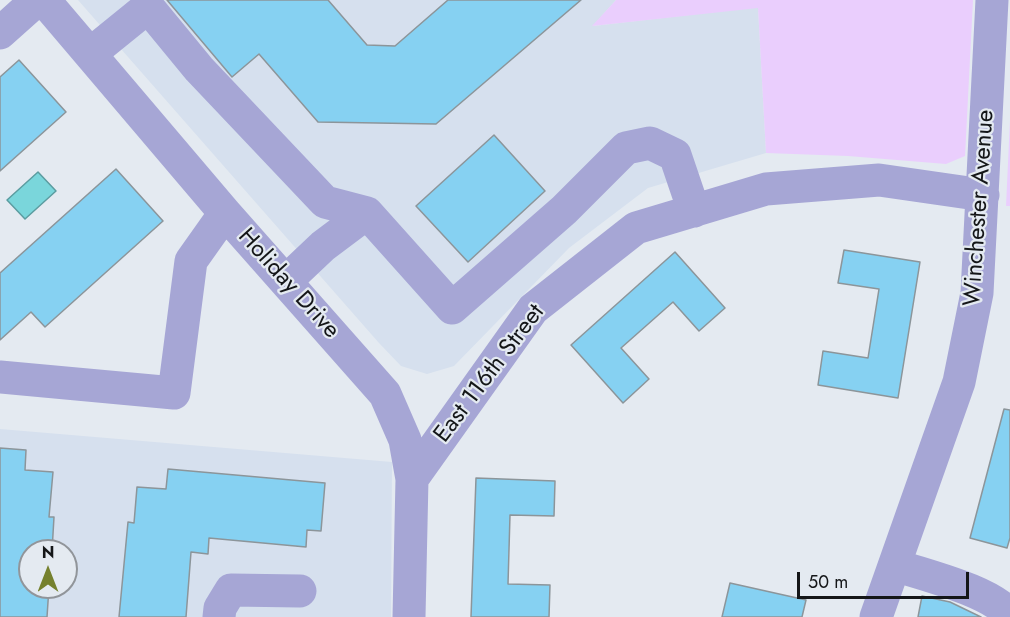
<!DOCTYPE html>
<style>
body{margin:0}
#map{position:relative;width:1010px;height:617px;overflow:hidden;background:#e4eaf1;font-family:Jost,sans-serif}
canvas{display:block}
.north{position:absolute;left:18px;top:539px;width:60px;height:60px;box-sizing:border-box;background:#e4eaf1;border:2px solid #91959a;border-radius:50%;rotate:0deg;font-size:16px;font-weight:700;line-height:24px;text-align:center;color:#141618}
.north::after{content:'';display:block;margin:auto;width:21px;height:27px;background:#75812e;clip-path:polygon(50% 0,100% 100%,50% 72%,0 100%)}
.scale{position:absolute;left:797px;top:572px;width:172px;height:27px;box-sizing:border-box;border:3px solid #141618;border-top:0;padding-left:8px;font-size:18px;line-height:21px;white-space:nowrap;color:#141618;-webkit-text-stroke:4px #e4eaf1;paint-order:stroke}
</style>
<div id="map">
<canvas width="1010" height="617"></canvas>
<div class="north">N</div>
<div class="scale">50 m</div>
</div>
<script>
const ctx = document.querySelector('canvas').getContext('2d');
ctx.lineJoin = 'round';
function paint(path, color) {
  ctx.fillStyle = color;
  ctx.fill(path, 'evenodd');
}
function trace(path, color, width, dash) {
  ctx.strokeStyle = color;
  ctx.lineWidth = width;
  ctx.lineCap = dash ? 'butt' : 'round';
  ctx.setLineDash(dash || []);
  ctx.stroke(path);
}
function label(font, color, halo, rows, align = 'center') {
  ctx.font = font + ' Jost,sans-serif';
  ctx.lineWidth = 4.5;
  ctx.setLineDash([]);
  ctx.textBaseline = 'middle';
  ctx.strokeStyle = halo;
  ctx.fillStyle = color;
  for (const [text, x, y, turn = 0] of rows) {
    ctx.save();
    ctx.translate(x, y);
    ctx.rotate((+turn || 0) * Math.PI / 180);
    ctx.textAlign = isNaN(turn) ? turn : align;
    if (halo) ctx.strokeText(text, 0, 0);
    ctx.fillText(text, 0, 0);
    ctx.restore();
  }
}
const built = new Path2D(`
 M78,0h538l-23,26 165,-19 8,146 -118,35 -79,60 -115,118 -27,8 -26,-8 -22,-23z
 M0,429l392,33 -1,155h-391zM30,551h36v36h-36z`);
const green = new Path2D(`
 M616,0h357l-8,156 -19,8 -98,-8 -82,-3 -8,-145 -166,18z
 M1010,120v86h-4z`);
const water = new Path2D(`
 M38,172l18,19 -31,28 -18,-19z`);
const building = new Path2D(`
 M167,0h161l39,45 28,1 53,-46h133l-145,124 -118,-2 -59,-68 -27,23z
 M19,60l47,52 -66,59v-94z
 M494,135l51,56 -77,71 -52,-56z
 M116,169l47,52 -118,106 -14,-15 -31,28v-67z
 M844,250l76,12 -22,136 -80,-13 5,-34 45,7 11,-69 -41,-6z
 M675,252l50,56 -26,23 -26,-29 -52,46 28,31 -26,24 -52,-58z
 M1004,409l6,1v128l-3,10 -37,-10z
 M0,448l26,2 -1,20 28,2 -4,45h5l-2,34h-22v36h19l-2,30h-47z
 M168,469l157,14 -4,48 -14,-1 -1,17 -97,-9 -1,16 -17,-2 -5,65h-67l9,-95 6,1 3,-36 29,2z
 M476,478l79,3 -1,35 -44,-1 -2,69 42,1 -1,32h-78z
 M730,583l76,17 -4,17h-80z
 M922,596l28,6 31,15h-63z`);
const minor = new Path2D(`
 M44,0l181,213 160,181 20,46 7,39 -3,138
 M0,33l37,-33
 M90,54l58,-47 51,62 126,133 42,11 85,95 112,-98 62,-62 24,-5 25,12 19,56
 M286,281l37,-35 44,-33
 M0,377l174,16 17,-132 34,-48
 M412,479l121,-170 103,-81 130,-39 113,-9 104,15
 M895,565c31,11 94,25 115,50
 M219,617l1,-9 11,-18 69,1
 M876,617l83,-235 18,-89 15,-293`);
const streetNames = [
 ["Winchester Avenue",980,208,-86],
 ["Holiday Drive",288,284,48],
 ["East 116th Street",490,374,-53]
];
paint(built, '#d6e0ee');
paint(green, '#eacefd');
paint(water, '#7ad6db');
trace(water, '#5b9ca0', 1.5);
paint(building, '#86d1f2');
trace(building, '#8c959a', 1.5);
trace(minor, '#a6a6d5', 33);
label('24px', '#141618', '#e4eaf1', streetNames);
</script>
